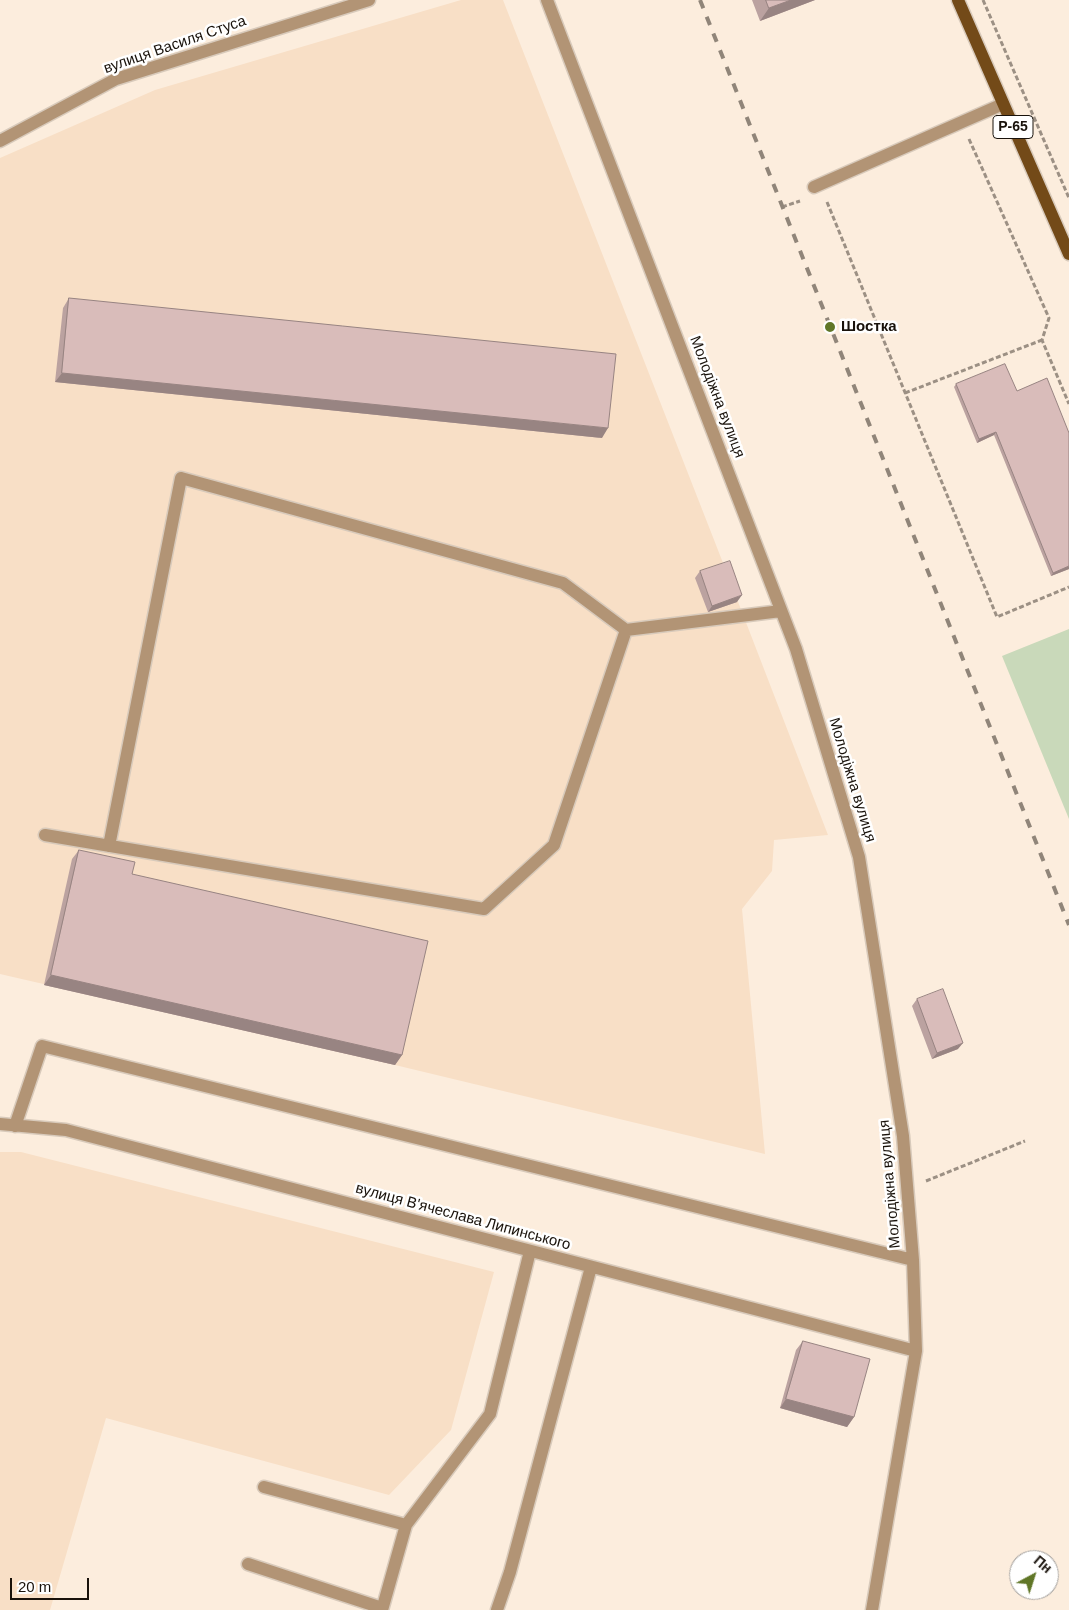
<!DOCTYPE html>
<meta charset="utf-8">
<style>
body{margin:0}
#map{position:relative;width:1069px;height:1610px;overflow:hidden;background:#fceddd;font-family:Arial,sans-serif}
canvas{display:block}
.north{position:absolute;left:1009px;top:1550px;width:50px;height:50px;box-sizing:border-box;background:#fff;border:1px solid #a3a09d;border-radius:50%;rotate:40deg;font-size:14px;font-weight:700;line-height:20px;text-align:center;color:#19120b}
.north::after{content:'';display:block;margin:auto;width:18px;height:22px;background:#607627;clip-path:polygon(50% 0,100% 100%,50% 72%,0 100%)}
.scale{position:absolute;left:10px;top:1578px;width:79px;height:22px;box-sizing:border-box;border:2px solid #19120b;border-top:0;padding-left:6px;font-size:15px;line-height:18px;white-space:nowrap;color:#19120b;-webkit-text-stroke:4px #fff;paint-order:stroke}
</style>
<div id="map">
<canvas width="1069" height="1610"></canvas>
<div class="north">Пн</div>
<div class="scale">20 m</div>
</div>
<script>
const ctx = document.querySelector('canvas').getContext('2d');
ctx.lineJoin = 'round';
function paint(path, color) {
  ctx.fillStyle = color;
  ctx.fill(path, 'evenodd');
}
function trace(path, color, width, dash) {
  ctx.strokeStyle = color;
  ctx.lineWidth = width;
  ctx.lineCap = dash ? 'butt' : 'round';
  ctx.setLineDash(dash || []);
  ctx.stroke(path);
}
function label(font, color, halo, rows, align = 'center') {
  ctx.font = font + ' Arial,sans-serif';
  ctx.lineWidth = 5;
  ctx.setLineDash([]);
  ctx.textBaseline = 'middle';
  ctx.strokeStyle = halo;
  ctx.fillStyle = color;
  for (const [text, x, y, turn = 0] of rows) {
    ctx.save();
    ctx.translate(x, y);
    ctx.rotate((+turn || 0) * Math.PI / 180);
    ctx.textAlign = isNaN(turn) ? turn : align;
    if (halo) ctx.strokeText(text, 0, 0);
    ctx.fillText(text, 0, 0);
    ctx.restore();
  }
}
const built = new Path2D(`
 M461,0h42l222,568 103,267 -54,5 -2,31 -30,38 23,245 -370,-89 -395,-91v-816l155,-68z
 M0,1152h21l473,120 -43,158 -62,65 -283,-77 -56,192h-50z`);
const green = new Path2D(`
 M1069,629v190l-67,-163z`);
const path = new Path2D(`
 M983,0l86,198
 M969,139l80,179 -7,22 27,64
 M827,202l170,415 72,-30
 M782,207l18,-6
 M905,393l137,-53
 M926,1181l99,-40`);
const minor = new Path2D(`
 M547,0l249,649 63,208 44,279 10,124 3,91 -44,259
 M0,141l116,-62 253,-79
 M814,187l189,-83
 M45,835l439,74 70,-64 72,-215 155,-19
 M109,846l72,-368 382,105 63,47
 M0,1124l66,6 850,221
 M15,1126l27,-80 871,214
 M264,1487l142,38
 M248,1564l134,44
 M382,1610l24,-85 84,-111 40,-163
 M497,1610l13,-38 81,-305`);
const major = new Path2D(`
 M958,0l111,254`);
const rail = new Path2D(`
 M700,0l369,925`);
const wall = new Path2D(`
 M752,0h63l-55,21z
 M69,298l533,140 -547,-56 8,-74z
 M1005,364l64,205 -18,7 -57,-141 -17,8 -23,-56 2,-3z
 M700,571l37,31 -29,10 -13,-34z
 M79,850l53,24 270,181 -7,10 -351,-80 28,-126z
 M917,999l41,50 -26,10 -20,-53z
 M803,1341l51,76 -7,10 -67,-19 16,-58z`);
const shadedWall = new Path2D(`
 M791,0h24l-55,21 9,-13z
 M62,373l546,55 -6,10 -547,-56z
 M996,432l-2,3 -17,8 2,-4z
 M1069,566v3l-18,7 2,-3z
 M742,595l-5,7 -29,10 4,-6z
 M51,975l351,80 -7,10 -351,-80z
 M963,1043l-5,6 -26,10 5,-6z
 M786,1399l68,18 -7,10 -67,-19z`);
const building = new Path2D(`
 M766,0h25l-22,8z
 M69,298l547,56 -8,74 -546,-55z
 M1005,364l12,27 30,-13 22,55v133l-16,7 -57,-141 -17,7 -23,-55z
 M730,561l12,34 -30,11 -12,-35z
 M79,850l56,12 -3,12 296,67 -26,114 -351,-80z
 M943,989l20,54 -26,10 -20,-54z
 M803,1341l67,18 -16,58 -68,-18z`);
const markers = [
 [830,327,6,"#607627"]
];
const shields = [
 [1013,127,40]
];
const shieldNames = [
 ["Р-65",1013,127]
];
const streetNames = [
 ["вулиця Василя Стуса",175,45,-19],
 ["Молодіжна вулиця",717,397,69],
 ["Молодіжна вулиця",852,780,73],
 ["Молодіжна вулиця",890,1184,-95],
 ["вулиця В'ячеслава Липинського",463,1217,15]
];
const poiNames = [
 ["Шостка",841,327]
];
paint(built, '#f8dfc6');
paint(green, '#c9d9ba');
trace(minor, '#d8cabb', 15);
trace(major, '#d8cabb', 15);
trace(path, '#9c9084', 3, [5, 2.5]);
trace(minor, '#b29475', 12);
trace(major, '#734a18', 12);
trace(rail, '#908579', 4, [9, 9]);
paint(wall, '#bba2a0');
paint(shadedWall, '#988482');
paint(building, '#d9bcba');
trace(building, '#988482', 1);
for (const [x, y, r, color] of markers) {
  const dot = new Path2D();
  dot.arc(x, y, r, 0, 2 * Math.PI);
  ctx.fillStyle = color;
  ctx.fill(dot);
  trace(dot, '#fff', 2);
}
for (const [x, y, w] of shields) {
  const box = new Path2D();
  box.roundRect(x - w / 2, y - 11.5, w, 23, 4);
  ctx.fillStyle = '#fff';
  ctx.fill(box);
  trace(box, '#19120b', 1);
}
label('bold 14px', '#19120b', null, shieldNames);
label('15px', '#19120b', '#fff', streetNames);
label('bold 15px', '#19120b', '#fff', poiNames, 'left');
</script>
